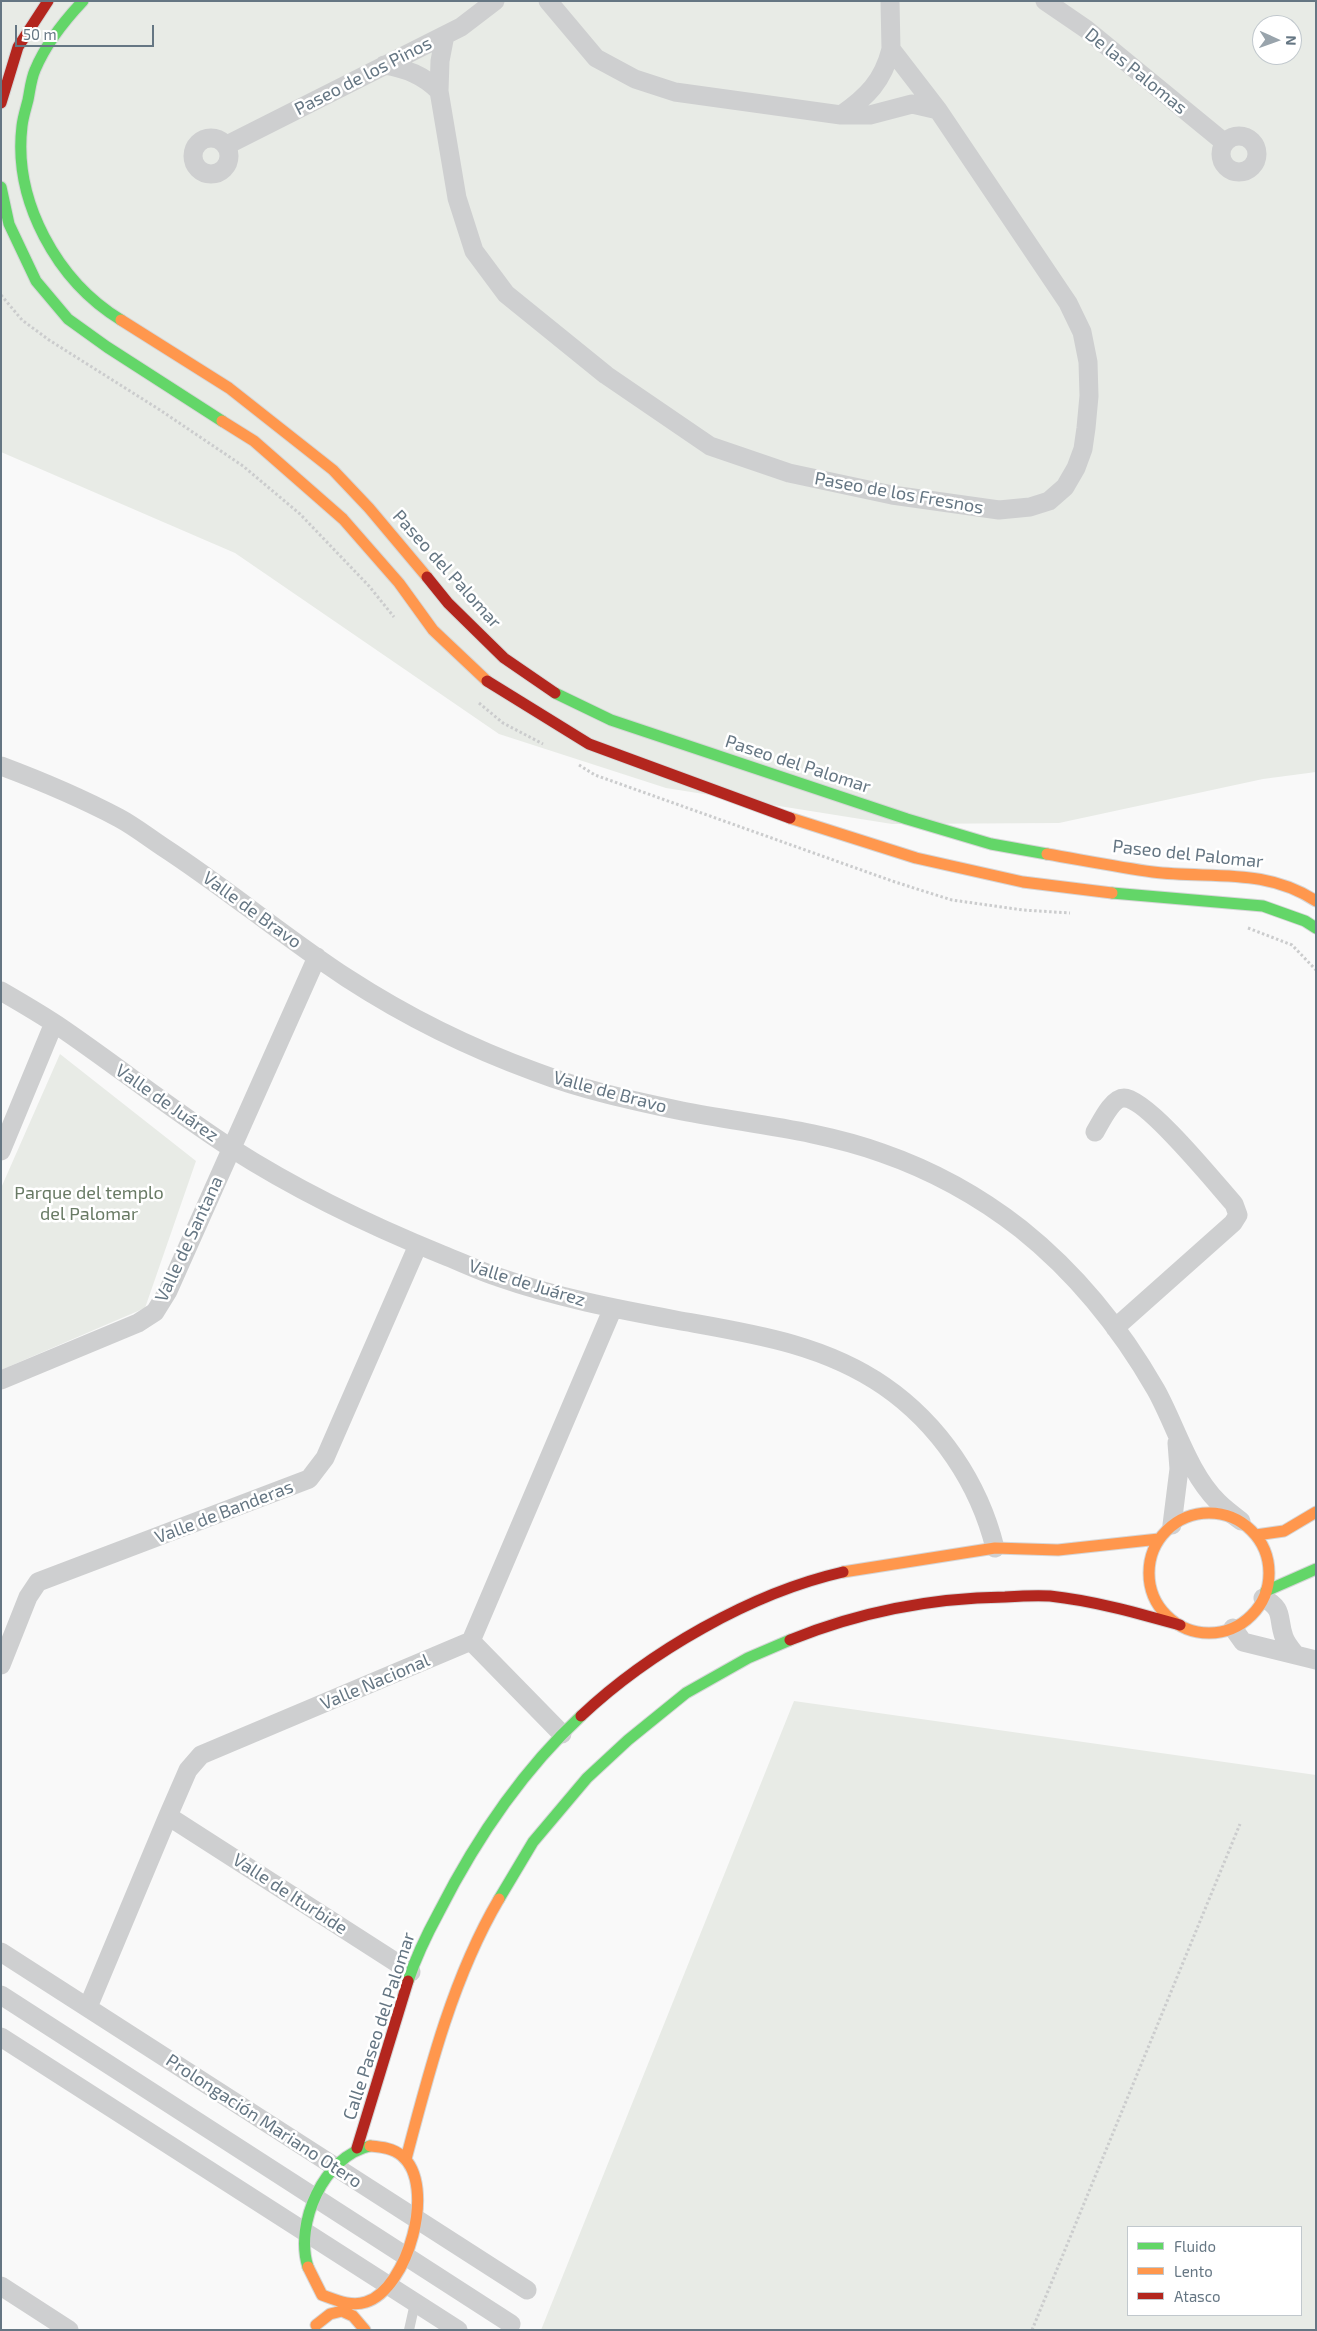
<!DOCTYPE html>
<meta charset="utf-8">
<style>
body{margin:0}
#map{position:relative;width:1317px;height:2331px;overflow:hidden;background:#f9f9f9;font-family:"Exo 2",sans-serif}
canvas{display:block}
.frame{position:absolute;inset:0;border:2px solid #657683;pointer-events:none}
.legend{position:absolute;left:1127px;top:2226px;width:175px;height:90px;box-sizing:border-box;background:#fff;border:1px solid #c1c8cd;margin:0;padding:6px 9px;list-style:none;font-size:15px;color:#657683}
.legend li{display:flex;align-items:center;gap:10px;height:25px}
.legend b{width:25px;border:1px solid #c1c8cd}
.north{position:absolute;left:1252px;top:15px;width:50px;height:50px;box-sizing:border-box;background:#fff;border:1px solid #c1c8cd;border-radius:50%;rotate:92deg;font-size:14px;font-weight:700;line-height:20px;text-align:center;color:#657683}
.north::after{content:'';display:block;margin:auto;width:18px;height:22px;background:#99a4ac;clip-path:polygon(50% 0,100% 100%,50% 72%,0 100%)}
.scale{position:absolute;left:15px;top:25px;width:139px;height:22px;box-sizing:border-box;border:2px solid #657683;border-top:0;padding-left:6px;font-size:15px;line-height:18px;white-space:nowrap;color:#657683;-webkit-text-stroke:4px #fff;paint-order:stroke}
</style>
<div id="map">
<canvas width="1317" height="2331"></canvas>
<div class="frame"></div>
<ul class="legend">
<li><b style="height:6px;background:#63d668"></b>Fluido</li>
<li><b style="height:6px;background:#ff974d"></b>Lento</li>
<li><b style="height:6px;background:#b3261e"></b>Atasco</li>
</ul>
<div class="north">N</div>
<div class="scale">50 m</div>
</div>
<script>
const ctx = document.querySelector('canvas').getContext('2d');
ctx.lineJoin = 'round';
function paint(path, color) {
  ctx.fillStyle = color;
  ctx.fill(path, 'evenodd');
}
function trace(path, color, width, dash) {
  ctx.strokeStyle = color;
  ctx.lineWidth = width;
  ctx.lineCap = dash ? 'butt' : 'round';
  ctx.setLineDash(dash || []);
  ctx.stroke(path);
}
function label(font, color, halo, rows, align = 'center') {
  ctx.font = font + ' "Exo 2",sans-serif';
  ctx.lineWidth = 5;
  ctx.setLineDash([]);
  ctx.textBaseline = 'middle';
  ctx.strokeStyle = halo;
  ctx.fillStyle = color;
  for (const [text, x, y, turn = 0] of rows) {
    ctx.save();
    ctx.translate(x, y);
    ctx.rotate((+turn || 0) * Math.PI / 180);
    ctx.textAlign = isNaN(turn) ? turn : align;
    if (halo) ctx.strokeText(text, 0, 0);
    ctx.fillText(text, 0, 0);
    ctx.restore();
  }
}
const green = new Path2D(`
 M1,1h1315v771l-53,7 -204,44 -167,1 -226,-36 -167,-54 -264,-181 -234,-101zM1262,25h30v30h-30z
 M60,1054l136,107 -51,147 -144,62v-182z
 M794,1701l522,74v555h-775zM1128,2227h173v88h-173z`);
const path = new Path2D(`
 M1,295l21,25 27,20 111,70 83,56 57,48 69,72 25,31
 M479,703l24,20 40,21
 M579,765l16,10 300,107 57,18 71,10 47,3
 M1248,928l44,17 24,25
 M1032,2330l208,-506`);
const lane = new Path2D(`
 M409,2330l6,-27`);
const street = new Path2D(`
 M548,1l48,57 39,21 40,13 166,23h29l42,-11 26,6
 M1045,1l41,28 139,114
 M445,35l-5,26 -1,30 18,107 17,53 32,43 100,81 104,71 79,27 103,22 107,15 31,-3 19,-6 16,-14 11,-19 7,-19 3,-21 3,-32 -1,-34 -6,-30 -14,-29 -130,-193 -47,-61 -1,-48
 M384,65c23,4 39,10 55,26
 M841,115c26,-18 42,-34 50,-66
 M1221 154a18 18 0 1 1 36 0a18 18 0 1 1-36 0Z
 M193 156a18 18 0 1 1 36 0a18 18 0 1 1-36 0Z
 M227,145l234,-118 34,-26
 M1,766c40,15 80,32 118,52 15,8 29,19 44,29 63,41 121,90 184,131 60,39 123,70 189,94 47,18 98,29 146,39 67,13 136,19 200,42 49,17 98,44 139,76 55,44 100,100 135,161 20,36 32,82 62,112 7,7 15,13 23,19
 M1,991c19,11 38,22 56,34 59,40 115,85 174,123 67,43 138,77 212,107 18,7 36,16 55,22 57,20 118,32 178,43 72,13 146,23 208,66 55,38 95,97 111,162
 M1095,1132c6,-10 17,-34 29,-34 23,0 93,87 110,106l4,11 -5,8 -118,105
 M1,1151l53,-128
 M1,1380l137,-57 17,-11 13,-21 149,-334
 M1172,1525l7,-56 -2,-26
 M1263,1598c22,11 14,20 21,39 2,6 7,12 11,17
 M1233,1628l10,14 73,18
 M471,1641l91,93
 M1,1665l27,-68 10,-15 271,-103 16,-21 93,-213
 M168,1816l243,156
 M1,1952l526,338
 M1,1995l510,329
 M88,2007l80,-191 20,-46 13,-15 270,-114 142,-333
 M1,2037l457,293
 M1,2286l68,44`);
const fast = new Path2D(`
 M83,1c-18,19 -38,45 -48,69 -4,9 -5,20 -7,30 -2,8 -5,17 -6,26 -9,75 35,155 99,194
 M1,187l8,37 27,57 32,38 39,28 115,74
 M555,693l56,27 296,99 84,25 56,10
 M1112,893l151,13 42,15 11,7
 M1266,1591l50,-22
 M499,1899l34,-57 54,-64 41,-38 58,-47 62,-35 42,-18
 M408,1981c8,-24 19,-47 31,-69 36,-71 83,-141 142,-196
 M308,2267c-14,-43 16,-111 62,-121`);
const slow = new Path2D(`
 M121,320l108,68 104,82 36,38 58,69
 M222,421l32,20 89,78 56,64 34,47 54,51
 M790,818l126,40 107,24 89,11
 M1047,854c35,6 71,13 106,18 57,7 112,-5 163,29
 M1149 1573a60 60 0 1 1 120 0a60 60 0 1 1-120 0Z
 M1256,1535l28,-4 32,-19
 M843,1572l152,-24 63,2 101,-11
 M406,2159c23,-88 47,-182 93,-260
 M308,2267l14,28c14,5 29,12 44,7 42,-13 71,-117 36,-146 -9,-8 -21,-9 -32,-10
 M316,2325l14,-11 12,-3 11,5 12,14`);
const jam = new Path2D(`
 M1,103l17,-56 30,-46
 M427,577l21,26 56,55 51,35
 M487,681l102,63 201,74
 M790,1640c69,-28 140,-42 215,-43 15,-1 30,-2 45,-1 45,5 87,17 130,29
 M581,1716c68,-64 170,-123 262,-144
 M357,2148l51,-167`);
const streetNames = [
 ["De las Palomas",1136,71,39],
 ["Paseo de los Pinos",363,76,-27],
 ["Paseo de los Fresnos",899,493,10],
 ["Paseo del Palomar",447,569,48],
 ["Paseo del Palomar",798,764,18],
 ["Paseo del Palomar",1188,854,6],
 ["Valle de Bravo",252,910,36],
 ["Valle de Bravo",610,1092,15],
 ["Valle de Juárez",167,1103,35],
 ["Valle de Santana",189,1239,-65],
 ["Valle de Juárez",527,1283,17],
 ["Valle de Banderas",224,1512,-21],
 ["Valle Nacional",375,1682,-23],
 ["Valle de Iturbide",290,1894,33],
 ["Calle Paseo del Palomar",379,2026,-72],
 ["Prolongación Mariano Otero",264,2121,33]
];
const parkNames = [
 ["Parque del templo",89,1193],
 ["del Palomar",89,1214]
];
paint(green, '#e8ebe6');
trace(fast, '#d5d6d7', 13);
trace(slow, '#d5d6d7', 13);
trace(jam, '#d5d6d7', 13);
trace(path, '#cbcccd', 3, [2.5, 2.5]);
trace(lane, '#cecfd0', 10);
trace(street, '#cecfd0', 19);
trace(fast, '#63d668', 11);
trace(slow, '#ff974d', 11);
trace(jam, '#b3261e', 11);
label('18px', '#657683', '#fff', streetNames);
label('18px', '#687a64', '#fff', parkNames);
</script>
